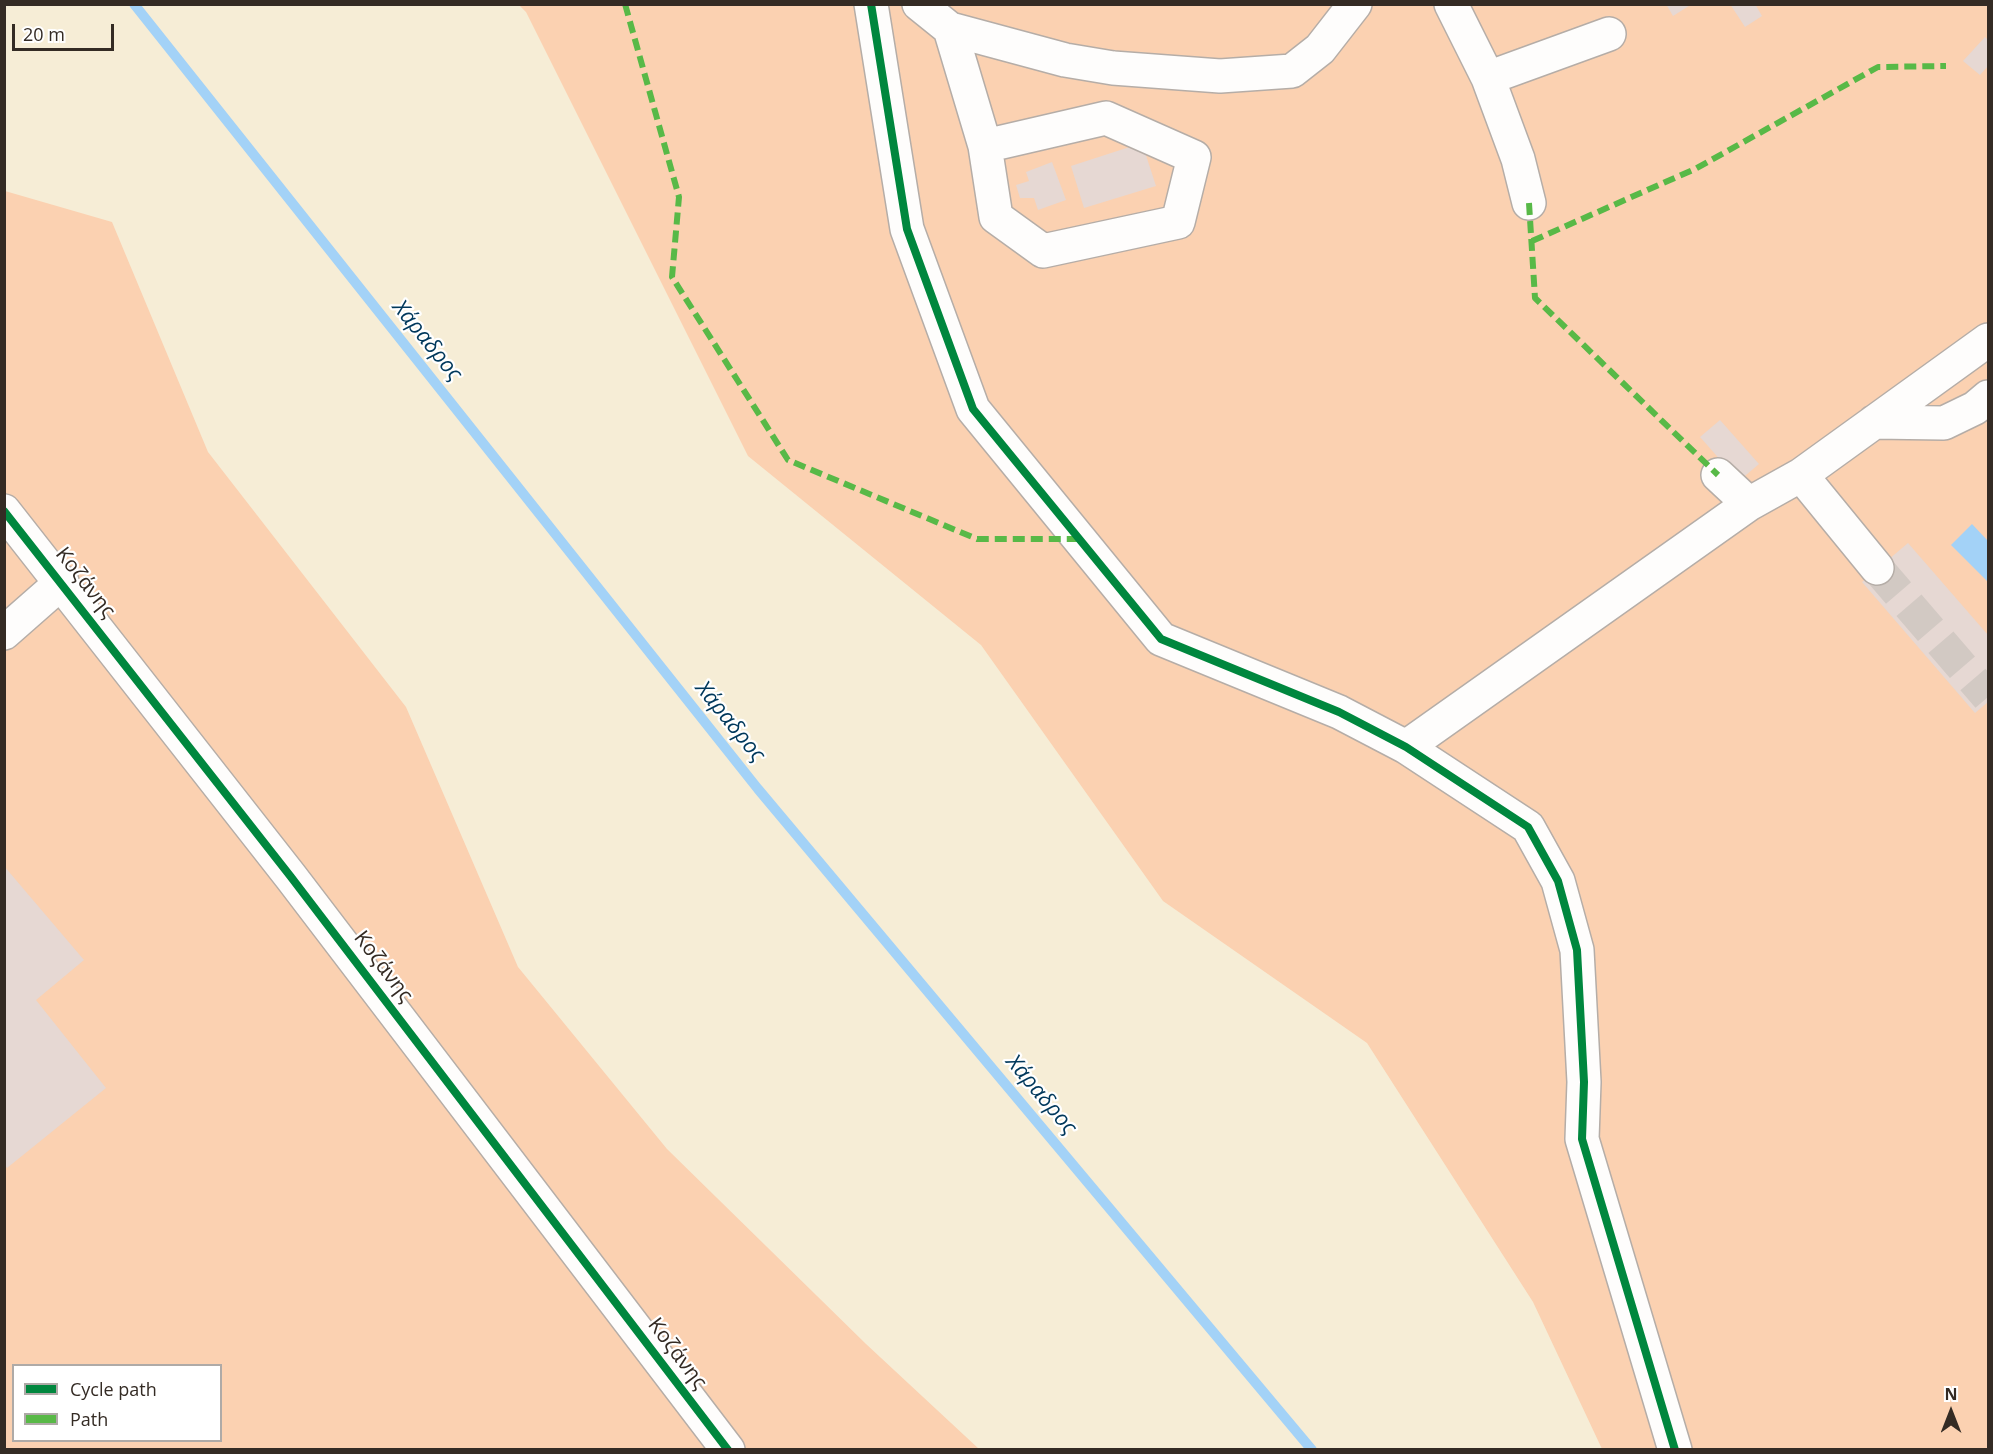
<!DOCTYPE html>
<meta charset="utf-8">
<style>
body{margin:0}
#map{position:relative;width:1993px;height:1454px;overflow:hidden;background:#f9f1eb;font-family:"Open Sans",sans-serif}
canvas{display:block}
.frame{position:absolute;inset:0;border:6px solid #342b24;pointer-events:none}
.legend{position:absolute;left:12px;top:1364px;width:210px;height:78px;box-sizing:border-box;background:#fff;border:2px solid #aeaaa7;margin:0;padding:8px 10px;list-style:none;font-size:18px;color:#342b24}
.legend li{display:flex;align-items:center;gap:12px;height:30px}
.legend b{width:30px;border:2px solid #aeaaa7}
.north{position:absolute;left:1921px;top:1382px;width:60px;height:60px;-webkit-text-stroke:4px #fff;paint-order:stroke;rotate:0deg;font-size:16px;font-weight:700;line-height:24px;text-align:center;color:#342b24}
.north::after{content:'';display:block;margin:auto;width:21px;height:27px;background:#342b24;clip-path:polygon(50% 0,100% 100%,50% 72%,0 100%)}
.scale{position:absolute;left:12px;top:24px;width:102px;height:27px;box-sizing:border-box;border:3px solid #342b24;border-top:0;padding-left:8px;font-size:18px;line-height:21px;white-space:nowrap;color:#342b24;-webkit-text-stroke:4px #fff;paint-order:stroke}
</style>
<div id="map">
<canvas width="1993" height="1454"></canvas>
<div class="frame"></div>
<ul class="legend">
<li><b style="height:8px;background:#00873e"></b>Cycle path</li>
<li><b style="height:8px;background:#58b947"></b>Path</li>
</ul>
<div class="north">N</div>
<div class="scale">20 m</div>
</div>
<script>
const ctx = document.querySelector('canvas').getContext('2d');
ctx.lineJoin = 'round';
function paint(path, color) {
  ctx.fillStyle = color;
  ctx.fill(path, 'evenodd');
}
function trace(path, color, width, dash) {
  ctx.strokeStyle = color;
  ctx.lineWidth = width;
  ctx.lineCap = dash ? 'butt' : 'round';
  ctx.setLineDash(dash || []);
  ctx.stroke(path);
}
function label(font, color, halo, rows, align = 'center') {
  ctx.font = font + ' "Open Sans",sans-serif';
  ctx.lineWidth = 4.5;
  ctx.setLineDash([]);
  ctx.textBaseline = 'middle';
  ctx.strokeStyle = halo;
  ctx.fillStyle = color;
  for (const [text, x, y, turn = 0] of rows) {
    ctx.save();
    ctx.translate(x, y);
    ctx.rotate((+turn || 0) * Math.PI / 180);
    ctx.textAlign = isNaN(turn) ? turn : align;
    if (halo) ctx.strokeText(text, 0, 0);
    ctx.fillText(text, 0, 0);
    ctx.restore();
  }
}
const green = new Path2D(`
 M5,5h1983v1444l-1983,1zM14,1366h206v74h-206z`);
const sand = new Path2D(`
 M4,5h515l7,7 222,444 233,189 182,256 204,142 166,259 69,147h-623l-113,-105 -199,-195 -149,-182 -112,-260 -198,-255 -96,-230 -107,-31z`);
const water = new Path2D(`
 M1972,524l16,17v41l-37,-37z`);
const stream = new Path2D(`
 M134,4l624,785 554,661`);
const building = new Path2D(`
 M1666,4h26l-19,12z
 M1730,4h25l7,12 -17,11z
 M1985,37l3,3v26l-8,9 -17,-14z
 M1142,143l14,43 -72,22 -13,-42z
 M1052,162l14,38 -28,10 -4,-12h-14l-4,-13 13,-4 -3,-9z
 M1720,420l39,44 -20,17 -39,-44z
 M1908,543l80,92v67l-13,11 -113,-131z
 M4,866l80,94 -48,40 70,88 -99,80 -3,-4z`);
const minorTunnel = new Path2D(`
 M1877,568l111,129`);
const minor = new Path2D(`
 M871,4l36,225 66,180 188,230 178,73 67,35 122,80 30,54 19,69 7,132 -2,57 93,311
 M919,4l31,25 115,31 48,8 107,8 72,-5 28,-22 35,-45
 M1451,4l37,74 30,81 11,44
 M950,29l35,117 11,71 47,34 135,-29 16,-65 -88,-39 -121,28
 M1488,78l121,-44
 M1874,422l70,1 31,-15 13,-11
 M1801,475l76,93
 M1749,504l52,-29 187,-135
 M4,511l287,366 437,573
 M4,633l58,-51
 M1406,747l343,-243 -31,-29`);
const quiet = new Path2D(`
 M625,4l54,193 -7,80 116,183 189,79h103
 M1529,203l6,95 183,177
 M1532,241l163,-72 183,-102 68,-1`);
const cycleway = new Path2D(`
 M871,4l36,225 66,180 188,230 178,73 67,35 122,80 30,54 19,69 7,132 -2,57 93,311
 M4,511l287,366 437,573`);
const streetNames = [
 ["Κοζάνης",85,583,52],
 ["Κοζάνης",383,967,53],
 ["Κοζάνης",677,1354,53]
];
const waterNames = [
 ["Χάραδρος",427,341,51],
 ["Χάραδρος",730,722,51],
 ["Χάραδρος",1041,1095,50]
];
paint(green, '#fbd1b1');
paint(sand, '#f6edd6');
paint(water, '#a3d2f7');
trace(stream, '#a3d2f7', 10);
paint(building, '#e6d8d3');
trace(minorTunnel, '#d2c9c3', 33, [33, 16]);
trace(minor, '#b5ada7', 36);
trace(minor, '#fefdfc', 33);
trace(quiet, '#58b947', 6, [12, 6]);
trace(cycleway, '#00873e', 8);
label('21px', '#342b24', '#fff', streetNames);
label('italic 22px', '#00385b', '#fff', waterNames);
</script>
